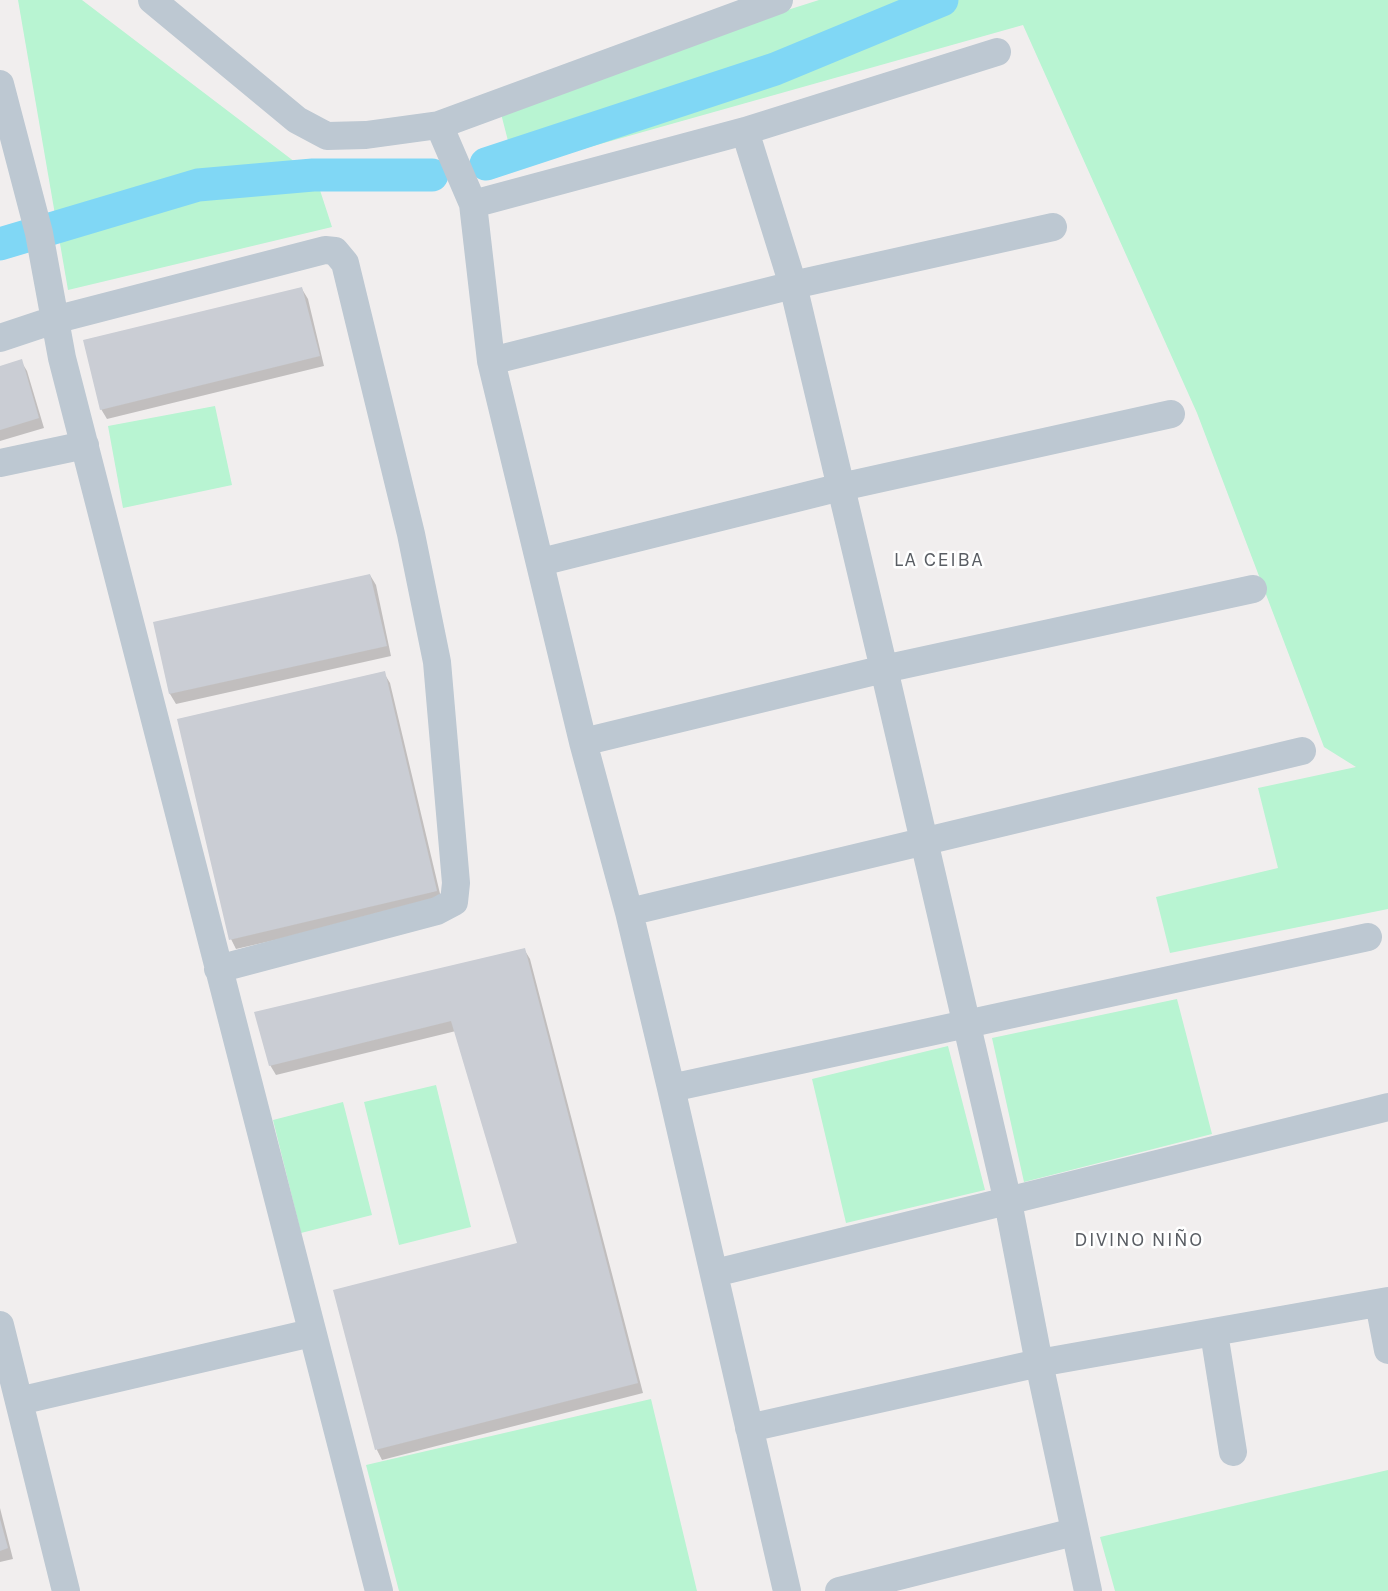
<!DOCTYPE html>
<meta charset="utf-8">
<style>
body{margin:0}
canvas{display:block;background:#f1eeee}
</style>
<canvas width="1388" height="1591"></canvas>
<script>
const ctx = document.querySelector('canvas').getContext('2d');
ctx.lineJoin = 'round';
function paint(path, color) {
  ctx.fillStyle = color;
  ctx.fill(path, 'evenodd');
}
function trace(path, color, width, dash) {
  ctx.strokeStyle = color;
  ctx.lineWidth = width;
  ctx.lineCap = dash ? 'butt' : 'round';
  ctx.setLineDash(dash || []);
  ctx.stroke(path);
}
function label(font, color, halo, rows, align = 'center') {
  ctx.font = font + ' Karla,sans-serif';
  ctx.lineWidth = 5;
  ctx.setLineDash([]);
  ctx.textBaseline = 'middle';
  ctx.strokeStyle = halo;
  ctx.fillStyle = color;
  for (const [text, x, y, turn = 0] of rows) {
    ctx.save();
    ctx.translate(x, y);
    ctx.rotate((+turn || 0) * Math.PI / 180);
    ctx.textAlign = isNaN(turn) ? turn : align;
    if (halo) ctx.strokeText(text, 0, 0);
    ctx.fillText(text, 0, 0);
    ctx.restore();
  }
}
const green = new Path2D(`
 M18,0h64l234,178 16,49 -264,63z
 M819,0h569v909l-218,44 -14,-56 122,-29 -20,-80 98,-21 -32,-20 -127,-334 -174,-388 -508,143 -17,-66z
 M215,406l17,79 -109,23 -15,-82z
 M1177,999l35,135 -188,48 -32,-144z
 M948,1046l37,144 -139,33 -34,-144z
 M436,1085l35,142 -72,18 -35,-143z
 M343,1102l29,113 -71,18 -28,-113z
 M651,1399l46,192h-298l-33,-126z
 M1388,1470v121h-273l-15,-54z`);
const shadow = new Path2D(`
 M302,289l6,10 16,67 -217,53 -6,-10z
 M21,361l6,10 17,57 -44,13v-74z
 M370,575l6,10 15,71 -215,48 -6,-10 -15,-71z
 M384,673l6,10 52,219 -206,47 -5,-10z
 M524,949l6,10 113,434 -261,67 -5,-10 -42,-159 184,-47 -63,-213 -180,44 -6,-10z
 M0,1508l13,51 -13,3z`);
const canal = new Path2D(`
 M486,164l289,-95 167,-69
 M0,244l198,-59 115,-10h119`);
const building = new Path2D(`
 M302,287l18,69 -220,54 -17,-70z
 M22,359l17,59 -39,12v-64z
 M370,574l17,72 -218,48 -16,-72z
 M385,671l52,220 -208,49 -52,-221z
 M525,948l113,435 -263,67 -42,-160 184,-47 -66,-222 -182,45 -15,-54z
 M0,1519l8,29 -8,3z`);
const minor = new Path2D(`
 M152,0l145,120 30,16 39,-1 73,-10 340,-125
 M0,84l39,149 23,125 317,1233
 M439,125l34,79 18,157 92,381 46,170 42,176 116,503
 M745,131l48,154 91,384 124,533 31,161 49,228
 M473,204l272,-73 252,-79
 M0,338l54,-18 271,-70 10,1 10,12 66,271 26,128 19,221 -2,19 -17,9 -219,58
 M491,361l302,-76 260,-58
 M0,463l85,-18
 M541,562l300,-75 330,-73
 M583,742l301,-73 369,-80
 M629,912l673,-161
 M671,1088l697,-151
 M715,1273l673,-166
 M1379,1303l9,47
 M0,1325l66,266
 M1214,1333l19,119
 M19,1401l292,-68
 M749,1428l290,-65 349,-62
 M839,1591l235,-59`);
const neighbourhoodNames = [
 ["LA CEIBA",939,560],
 ["DIVINO NIÑO",1139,1240]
];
paint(green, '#b8f4d2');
paint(shadow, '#0003');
trace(canal, '#80d7f5', 33);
paint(building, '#cacdd4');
trace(minor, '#bdc8d2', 28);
ctx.letterSpacing = '1.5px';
label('20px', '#5a5e64', '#fff', neighbourhoodNames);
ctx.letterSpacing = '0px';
</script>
